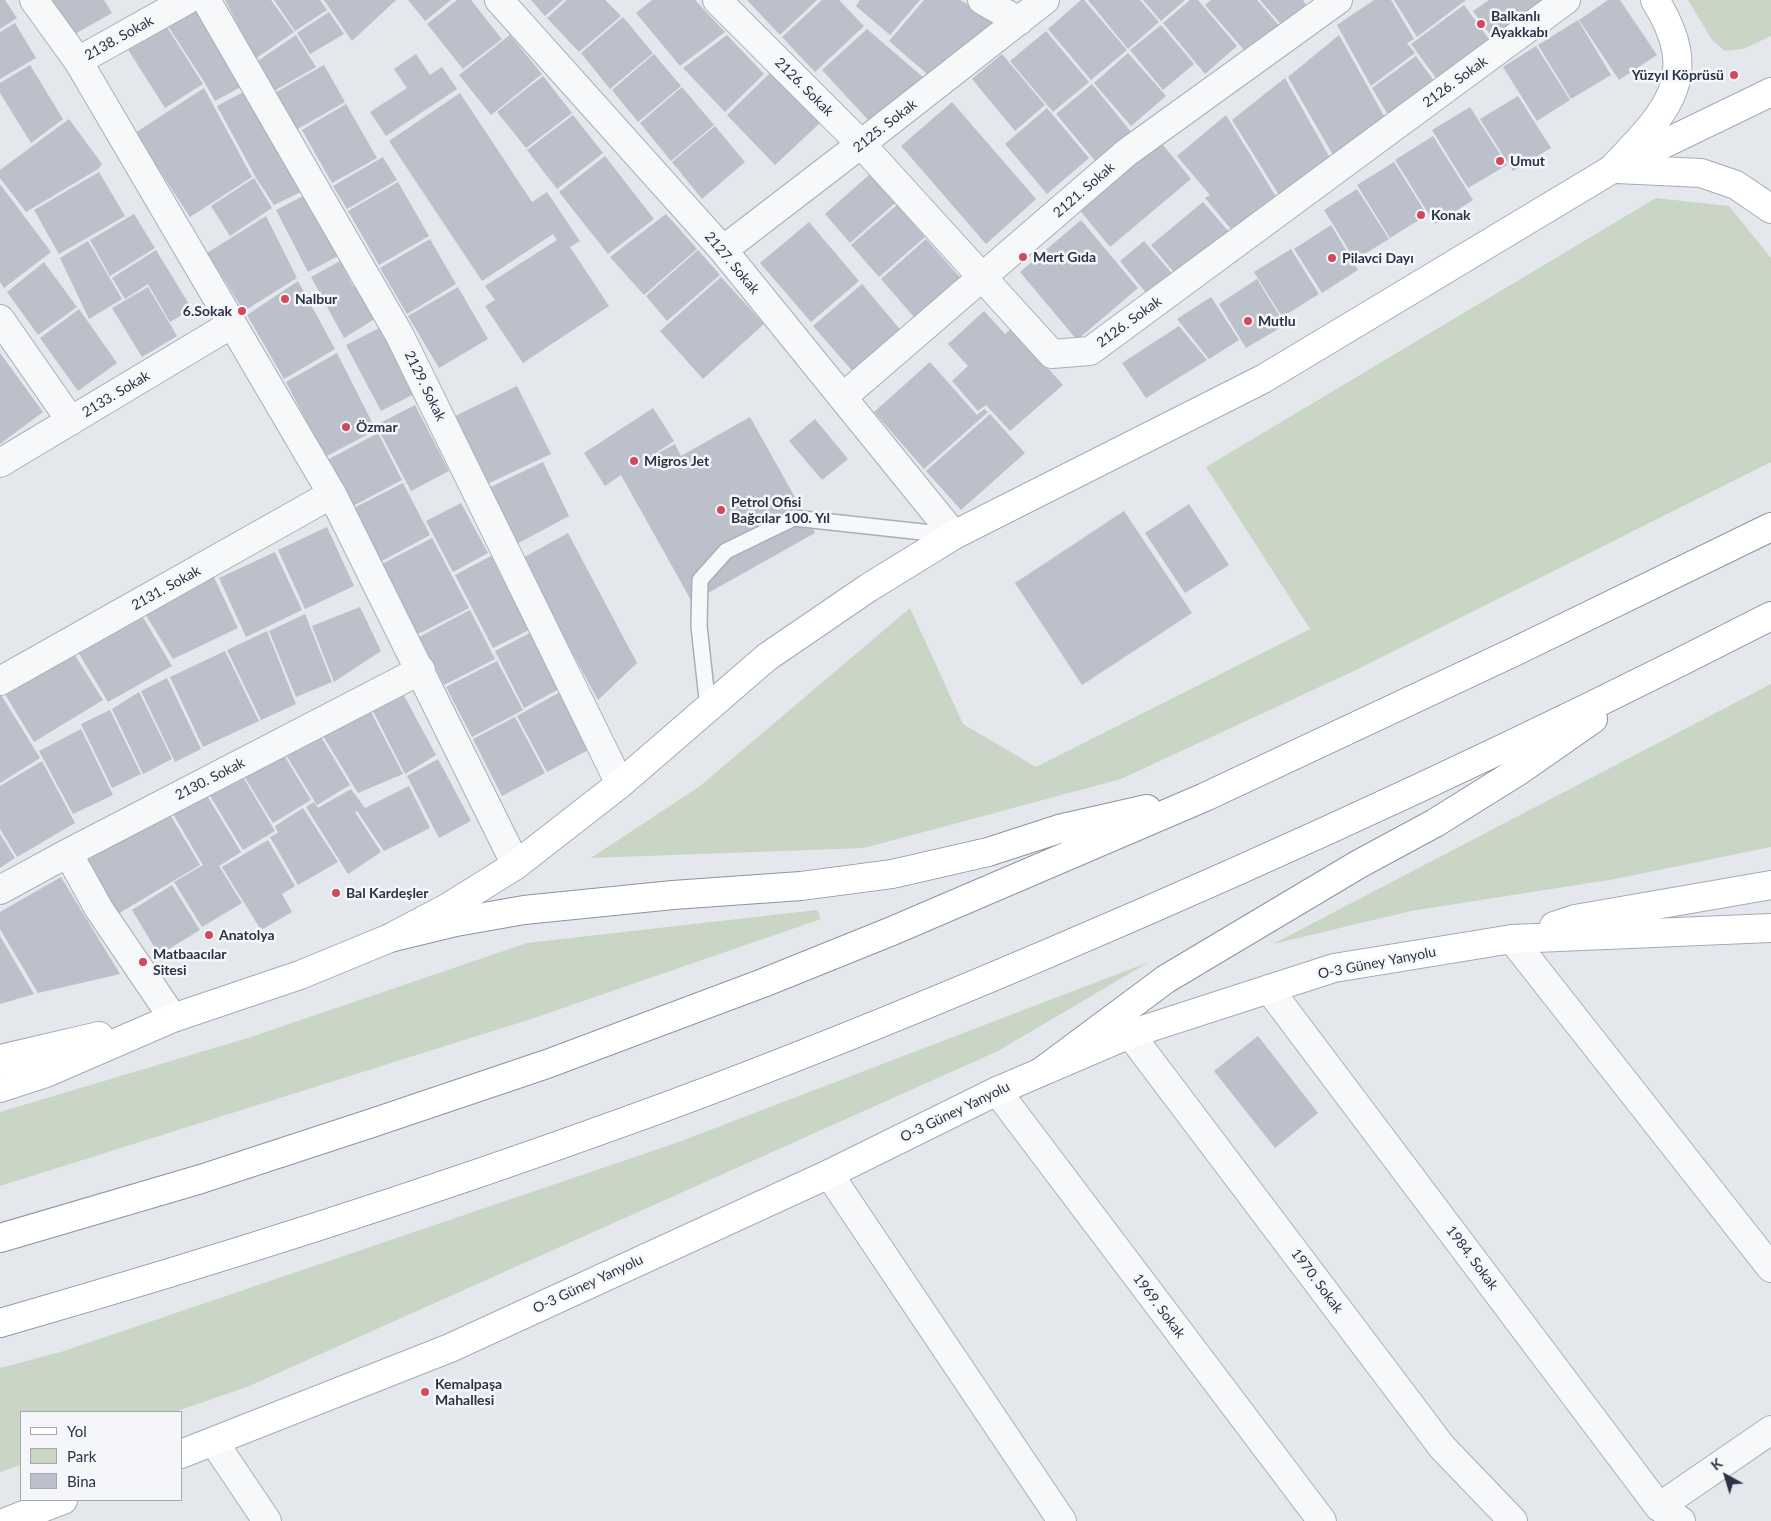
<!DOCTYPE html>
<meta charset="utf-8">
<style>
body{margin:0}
#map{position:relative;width:1771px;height:1521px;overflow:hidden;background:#e4e7ec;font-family:Lato,sans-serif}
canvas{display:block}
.legend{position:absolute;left:20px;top:1411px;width:162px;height:90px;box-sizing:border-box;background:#f4f6f9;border:1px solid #a4a8b1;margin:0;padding:6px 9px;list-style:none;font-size:15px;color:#2b3445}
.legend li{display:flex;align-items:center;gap:10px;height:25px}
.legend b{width:25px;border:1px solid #a4a8b1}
.north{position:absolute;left:1701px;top:1451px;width:50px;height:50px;-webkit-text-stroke:4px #f4f6f9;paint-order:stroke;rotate:321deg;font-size:14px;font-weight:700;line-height:20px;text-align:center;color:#2b3445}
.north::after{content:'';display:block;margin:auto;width:18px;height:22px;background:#2b3445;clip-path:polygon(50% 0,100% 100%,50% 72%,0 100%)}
</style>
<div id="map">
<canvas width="1771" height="1521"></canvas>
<ul class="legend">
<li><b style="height:6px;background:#fff"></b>Yol</li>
<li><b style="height:14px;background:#c9d6c5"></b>Park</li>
<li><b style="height:14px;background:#bbc0ca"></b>Bina</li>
</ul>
<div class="north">K</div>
</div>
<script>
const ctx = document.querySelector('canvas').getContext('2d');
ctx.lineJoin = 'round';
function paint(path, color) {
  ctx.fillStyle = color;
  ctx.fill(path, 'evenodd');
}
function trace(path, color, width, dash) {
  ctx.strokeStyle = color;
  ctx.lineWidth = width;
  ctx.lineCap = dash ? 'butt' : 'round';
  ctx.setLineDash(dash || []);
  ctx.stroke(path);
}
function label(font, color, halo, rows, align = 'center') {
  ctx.font = font + ' Lato,sans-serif';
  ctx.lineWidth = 5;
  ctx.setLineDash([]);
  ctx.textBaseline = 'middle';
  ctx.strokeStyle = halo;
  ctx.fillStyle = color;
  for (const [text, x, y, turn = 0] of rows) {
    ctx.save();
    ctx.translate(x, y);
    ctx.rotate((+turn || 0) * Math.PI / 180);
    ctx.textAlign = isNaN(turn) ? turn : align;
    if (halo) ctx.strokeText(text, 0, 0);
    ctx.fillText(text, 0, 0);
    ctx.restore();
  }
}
const green = new Path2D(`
 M1688,0h83v36l-28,13 -18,2 -13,-11z
 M1656,198l73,8 42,52v204l-415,208 -235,109 -257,69 -273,10 109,-72 210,-178 53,116 73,43 274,-138 -104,-162z
 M1771,684v163l-156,32 -204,32 -138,33z
 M817,910l4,9 -290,100 -531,167v-74l248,-74 279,-95z
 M1149,962l-151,89 -751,336 -73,25h-153v53l-21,7v-104l61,-16 615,-209z`);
const building = new Path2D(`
 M0,0h5l12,18 -17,11z
 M42,0h62l8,13 -48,27z
 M225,0h46l23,32 -39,27z
 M274,0h46l7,10 -32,21z
 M324,0h72l-44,41z
 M408,0h43l-26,21z
 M457,0h14l31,39 -39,30 -36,-45z
 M531,0h32l-18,16z
 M567,0h38l16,16 -42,36 -32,-34z
 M652,0h43l30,32 -45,34 -44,-53z
 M747,0h70l-37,35z
 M822,0h17l25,26 -49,46 -33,-35z
 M860,0h60l-30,35 -34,-29z
 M924,0h36l36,20 -63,59 -44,-38z
 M1081,0h3l43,50 -36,30 -43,-51z
 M1088,0h52l19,22 -31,27z
 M1143,0h42l-24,21z
 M1190,0h8l39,46 -32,28 -42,-51z
 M1211,0h46l25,29 -32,28 -45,-52z
 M1260,0h43l5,8 -24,20z
 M1374,0h17l23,39 -7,4 8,10 -44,33 -34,-61z
 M1394,0h72l-49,37z
 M1489,0h55l-48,43 -23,-32z
 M1608,0h12l37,55 -38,25 -40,-60z
 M196,4l52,79 -33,18 -10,-18 -39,-60z
 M1464,5l25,34 -53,39 -25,-34z
 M329,12l15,22 -34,20 -13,-21z
 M623,17l30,36 -43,36 -29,-36z
 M1578,20l33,55 -40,24 -33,-54z
 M15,23l21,35 -36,21v-47z
 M165,24l38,60 -38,24 -38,-60z
 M1161,25l33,39 -31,26 -33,-40z
 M867,29l57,49 -54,44 -48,-52z
 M1046,31l43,51 -36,30 -43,-51z
 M296,35l20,32 -44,25 -16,-30z
 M510,35l32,39 -51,41 -32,-40z
 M727,35l37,39 -39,38 -42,-44z
 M1339,35l50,90 -52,37 -49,-85z
 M1536,46l34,54 -33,21 -34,-54z
 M1128,53l38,43 -35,30 -37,-43z
 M416,54l14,21 12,-8 15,22 -71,47 -16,-24 37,-24 -13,-19z
 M654,54l27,32 -43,36 -26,-32z
 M1002,54l43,51 -30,26 -43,-52z
 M1416,56l24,33 -47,34 -21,-35z
 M30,65l33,54 -32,24 -31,-50v-10z
 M324,65l21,37 -51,29 -21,-37z
 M771,72l49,51 -45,42 -48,-50z
 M543,76l29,37 -46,35 -29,-36z
 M1285,78l49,87 -50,38 -52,-83z
 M1092,84l40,49 -35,30 -41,-49z
 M682,87l32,38 -43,36 -31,-38z
 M204,88l48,89 -62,40 -55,-84z
 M251,88l52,103 -29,14 -19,-29 -38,-70z
 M460,93l72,109 15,-10 33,49 -10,6 39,59 -86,57 -38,-57 10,-6 -10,-14 72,-46 -4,-6 -71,47 -93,-140z
 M1518,96l33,52 -38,23 -33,-52z
 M952,102l84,97 -50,45 -85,-98z
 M346,104l31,54 -45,25 -30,-53z
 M1470,107l37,58 -39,23 -36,-58z
 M1047,108l42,50 -42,36 -42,-50z
 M573,115l30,38 -46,36 -30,-39z
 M1226,115l52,85 -42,35 -31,-37 5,-3 -33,-39z
 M69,119l33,45 -4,5 -72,43 -26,-34v-8z
 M715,126l30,36 -43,37 -30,-37z
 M1433,136l40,64 -38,24 -40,-64z
 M1159,140l32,39 -81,68 -32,-39z
 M605,156l49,63 -46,35 -49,-62z
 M383,157l14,23 -50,29 -14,-23z
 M1394,162l33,53 -37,23 -33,-53z
 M99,172l26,44 -66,38 -25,-44z
 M870,174l25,29 -45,40 -25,-29z
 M254,178l18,30 -42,28 -19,-30z
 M398,182l31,54 -50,29 -31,-54z
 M0,184l51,68 -47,36 -4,-6z
 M1357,189l32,50 -34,21 -31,-50z
 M305,195l33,61 -30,16 -32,-62z
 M1203,202l27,31 -52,44 -27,-32z
 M897,205l28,32 -46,40 -28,-32z
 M134,214l21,34 -45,28 -20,-36z
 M666,214l31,35 -53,46 -34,-38z
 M266,216l31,62 -53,33 -37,-58z
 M1081,220l57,68 -61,52 -57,-68z
 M809,222l50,59 -48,41 -51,-59z
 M1331,225l27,45 -36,23 -28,-44z
 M430,239l26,45 -49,30 -27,-46z
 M926,239l40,45 -46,40 -39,-45z
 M88,241l34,58 -33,20 -29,-61z
 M1144,241l32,37 -25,21 -31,-38z
 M1291,249l28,45 -37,23 -28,-45z
 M156,250l36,59 -22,13 -22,-38 -23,15 -13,-21z
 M698,250l22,25 -53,46 -21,-25z
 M340,261l13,25 9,-5 16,36 -34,21 -33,-61z
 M44,262l33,45 -39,28 -31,-43z
 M721,277l43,47 -61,55 -43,-48z
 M1257,279l28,46 -39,23 -27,-44z
 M298,281l37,68 -51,30 -37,-64z
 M862,284l41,49 -48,41 -42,-48z
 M148,287l29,49 -35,21 -30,-49z
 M458,287l30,52 -49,29 -31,-52z
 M1211,297l28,43 -30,19 -32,-40z
 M79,309l38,54 -39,28 -38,-53z
 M984,311l21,23 7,-6 51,57 -53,46 -24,-26 -8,6 -26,-30 16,-15 -20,-22z
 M385,325l35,66 -39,20 -35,-66z
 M1179,326l28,34 -61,38 -24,-35z
 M0,353l43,59 -43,32z
 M337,353l39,77 -51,27 -39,-75z
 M930,362l47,53 7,-6 4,3 -64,57 -50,-57z
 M517,386l34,68 -70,33 -34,-67z
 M415,405l34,66 -38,20 -35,-66z
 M653,408l21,33 -30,20 31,-17 6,12 69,-39 65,116 -123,69 -71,-127 -16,11 -21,-33z
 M990,414l35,39 -64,57 -35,-39z
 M815,419l33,40 -26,21 -33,-39z
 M378,433l24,47 -51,27 -24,-47z
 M543,462l26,54 -56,30 -31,-55z
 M403,483l27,52 -50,27 -28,-53z
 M461,503l27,50 -35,19 -27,-51z
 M1189,504l40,61 -44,28 -40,-60z
 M1124,511l68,102 -110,72 -67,-102z
 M327,527l27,59 -49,23 -27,-59z
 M568,533l69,130 -39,37 -77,-141z
 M432,538l37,70 -51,26 -36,-70z
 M275,552l27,58 -56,27 -27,-59z
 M491,556l38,74 -36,18 -38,-73z
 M211,571l27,57 -65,31 -29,-47z
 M360,607l21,44 -47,31 -22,-56z
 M470,610l25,49 -51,26 -25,-48z
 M141,614l31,52 -64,36 -30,-50z
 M305,614l27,68 -36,15 -27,-66z
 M267,631l29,73 -35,16 -34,-70z
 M530,633l31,55 -37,20 -29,-57z
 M71,649l32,51 -69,42 -31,-51z
 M225,651l34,70 -56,26 -33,-70z
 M497,661l26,49 -51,27 -26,-50z
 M167,678l34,71 -26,13 -34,-71z
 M562,691l30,57 -45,24 -30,-56z
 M139,692l33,67 -29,15 -31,-65z
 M0,693l40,65 -40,25z
 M403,694l33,61 -31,19 -33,-65z
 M110,710l31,64 -29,14 -31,-64z
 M370,710l33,64 -45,19 -38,-62z
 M515,717l30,56 -43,23 -29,-57z
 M81,729l32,66 -40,19 -34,-63z
 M318,732l32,53 -33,20 -36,-58z
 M279,747l32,53 -38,23 -32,-52z
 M438,759l33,62 -32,17 -32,-62z
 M42,761l33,62 -58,34 -17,-28v-43z
 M240,772l35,59 -32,19 -36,-59z
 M409,786l21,42 -46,23 -27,-40 -2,1 26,40 -33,22 -42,-67 8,-5 4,6 33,-19 14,19z
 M203,789l38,63 -22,14 23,37 -40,24 -28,-45 29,-17 -33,-56z
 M166,808l34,57 -84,50 -33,-55z
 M303,808l35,54 -40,23 -28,-48 8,-4 -3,-7z
 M0,834l15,24 -15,10z
 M268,840l27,46 -13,8 10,18 -31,18 -39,-63z
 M61,877l59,97 -82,19 -38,-64v-17z
 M172,885l28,45 -41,25 -27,-45z
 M0,936l34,58 -34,10z
 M1258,1036l60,77 -43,35 -61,-77z`);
const lane = new Path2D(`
 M708,708l-9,-82 1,-46 26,-29 68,-33 156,17`);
const street = new Path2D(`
 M34,0l44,61 254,433 184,371
 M206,0l193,334 221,450
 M499,0l224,250 231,285
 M717,0l144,144 191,210 38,-3 476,-351
 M982,0l37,21
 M78,61l109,-61
 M723,250l138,-106 184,-144
 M0,319l71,102
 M843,397l283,-244 212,-153
 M0,463l232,-139
 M0,681l332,-187
 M68,853l31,56 74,109
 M0,890l68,-37 353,-183
 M1512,939l259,329
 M1269,989l390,518 22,14
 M1130,1034l312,413 71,74
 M997,1091l325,430
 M829,1174l233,347
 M214,1442l53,79
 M1659,1507l112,-77`);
const secondary = new Path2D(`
 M1614,167c53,-56 89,-90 41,-167`);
const primary = new Path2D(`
 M1617,169l84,4 35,12 35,24
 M1554,926l21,-7 196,-34
 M0,1059l99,-23
 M0,1088l46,-15 127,-55 127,-43 90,-37 57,-30 69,-43 104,-81 147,-127 101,-69 86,-53 309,-156 351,-211 157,-76
 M181,1454l269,-106 379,-174 168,-83 133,-57 204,-66 178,-29 259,-11
 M8,1521l55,-21`);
const highway = new Path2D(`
 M390,938l66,-16 68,-12 149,-15 128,-9 91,-12 96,-22 71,-23 88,-20
 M1041,1072l125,-93 193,-115 76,-41 85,-53 73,-51
 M0,1238l201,-59 171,-56 175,-59 216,-81 129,-52 313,-134 311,-146 255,-124
 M0,1323c209,-60 417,-126 621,-200 145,-52 287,-110 428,-170 244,-104 486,-216 722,-337`);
const markers = [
 [1481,24,5,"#d1495b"],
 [1734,75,5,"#d1495b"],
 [1500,161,5,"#d1495b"],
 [1421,215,5,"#d1495b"],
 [1023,257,5,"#d1495b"],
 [1332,258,5,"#d1495b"],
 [285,299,5,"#d1495b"],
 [242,311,5,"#d1495b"],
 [1248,321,5,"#d1495b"],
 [346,427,5,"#d1495b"],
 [634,461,5,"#d1495b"],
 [721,510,5,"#d1495b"],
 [336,893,5,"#d1495b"],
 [209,935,5,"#d1495b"],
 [143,962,5,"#d1495b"],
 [425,1392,5,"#d1495b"]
];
const poiNames = [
 ["Balkanlı",1491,16],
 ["Ayakkabı",1491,32],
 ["Yüzyıl Köprüsü",1724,75,"right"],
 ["Umut",1510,161],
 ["Konak",1431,215],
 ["Mert Gıda",1033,257],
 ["Pilavci Dayı",1342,258],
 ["Nalbur",295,299],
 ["6.Sokak",232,311,"right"],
 ["Mutlu",1258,321],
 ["Özmar",356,427],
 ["Migros Jet",644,461],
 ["Petrol Ofisi",731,502],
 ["Bağcılar 100. Yıl",731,518],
 ["Bal Kardeşler",346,893],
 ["Anatolya",219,935],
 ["Matbaacılar",153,954],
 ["Sitesi",153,970],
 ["Kemalpaşa",435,1384],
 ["Mahallesi",435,1400]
];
const streetNames = [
 ["2138. Sokak",119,38,-29],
 ["2126. Sokak",1455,82,-36],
 ["2126. Sokak",804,87,45],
 ["2125. Sokak",885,126,-38],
 ["2121. Sokak",1084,190,-41],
 ["2127. Sokak",732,263,50],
 ["2126. Sokak",1129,322,-36],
 ["2129. Sokak",425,386,64],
 ["2133. Sokak",116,394,-31],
 ["2131. Sokak",166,588,-29],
 ["2130. Sokak",210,779,-27],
 ["O-3 Güney Yanyolu",1377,963,-11],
 ["O-3 Güney Yanyolu",955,1112,-26],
 ["1984. Sokak",1472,1258,53],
 ["1970. Sokak",1317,1281,53],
 ["O-3 Güney Yanyolu",588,1284,-25],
 ["1969. Sokak",1159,1306,53]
];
paint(green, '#c9d6c5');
paint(building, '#bbc0ca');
trace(lane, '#a9aeb7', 18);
trace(street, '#a9aeb7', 30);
trace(secondary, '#a9aeb7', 30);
trace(primary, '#a3abb8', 30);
trace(highway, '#8b94a3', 30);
trace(lane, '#f7f8fa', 15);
trace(street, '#f7f8fa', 28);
trace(secondary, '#fff', 28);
trace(primary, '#fff', 28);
trace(highway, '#fff', 28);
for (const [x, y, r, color] of markers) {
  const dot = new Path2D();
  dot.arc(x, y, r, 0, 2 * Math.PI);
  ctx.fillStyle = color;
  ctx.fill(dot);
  trace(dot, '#f4f6f9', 2);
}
label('bold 14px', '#2b3445', '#f4f6f9', poiNames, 'left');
label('14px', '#2b3445', '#f4f6f9', streetNames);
</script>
